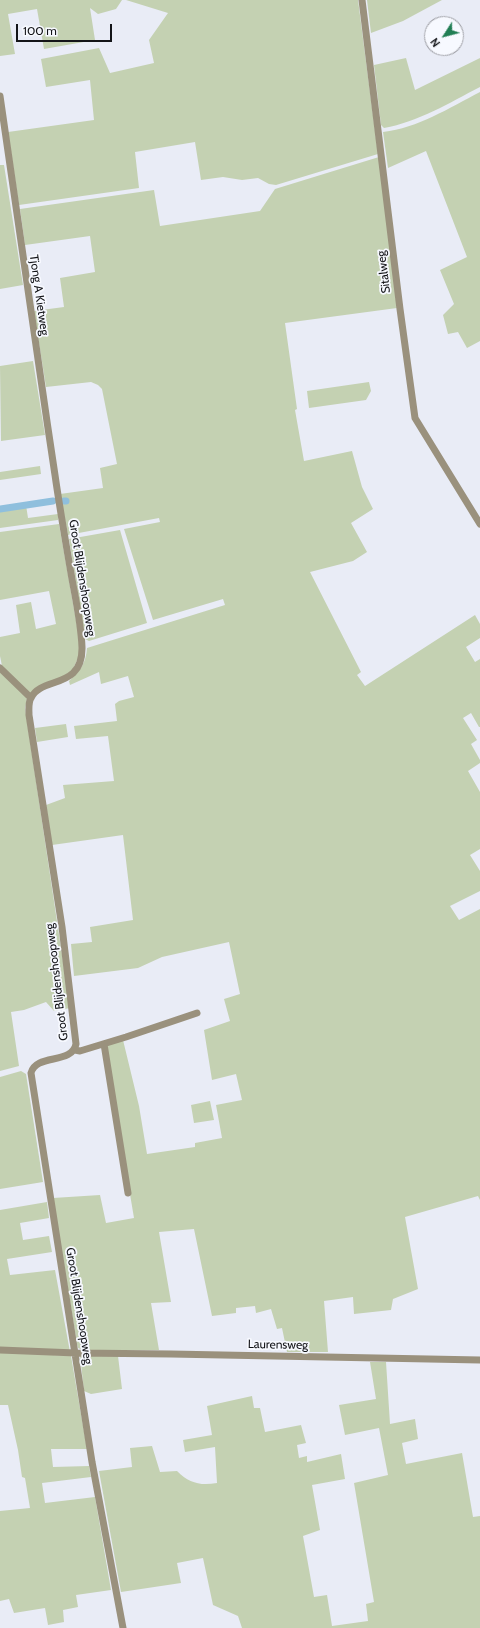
<!DOCTYPE html>
<style>
body{margin:0}
#map{position:relative;width:480px;height:1628px;overflow:hidden;background:#e9ecf6;font-family:Cabin,sans-serif}
canvas{display:block}
.north{position:absolute;left:424px;top:16px;width:40px;height:40px;box-sizing:border-box;background:#f7f9ff;border:1px solid #9c9da3;border-radius:50%;rotate:234deg;font-size:11px;font-weight:700;line-height:16px;text-align:center;color:#131418}
.north::after{content:'';display:block;margin:auto;width:14px;height:18px;background:#217e54;clip-path:polygon(50% 0,100% 100%,50% 72%,0 100%)}
.scale{position:absolute;left:16px;top:24px;width:96px;height:18px;box-sizing:border-box;border:2px solid #131418;border-top:0;padding-left:5px;font-size:12px;line-height:14px;white-space:nowrap;color:#131418;-webkit-text-stroke:3px #f7f9ff;paint-order:stroke}
</style>
<div id="map">
<canvas width="480" height="1628"></canvas>
<div class="north">N</div>
<div class="scale">100 m</div>
</div>
<script>
const ctx = document.querySelector('canvas').getContext('2d');
ctx.lineJoin = 'round';
function paint(path, color) {
  ctx.fillStyle = color;
  ctx.fill(path, 'evenodd');
}
function trace(path, color, width, dash) {
  ctx.strokeStyle = color;
  ctx.lineWidth = width;
  ctx.lineCap = dash ? 'butt' : 'round';
  ctx.setLineDash(dash || []);
  ctx.stroke(path);
}
function label(font, color, halo, rows, align = 'center') {
  ctx.font = font + ' Cabin,sans-serif';
  ctx.lineWidth = 3.5;
  ctx.setLineDash([]);
  ctx.textBaseline = 'middle';
  ctx.strokeStyle = halo;
  ctx.fillStyle = color;
  for (const [text, x, y, turn = 0] of rows) {
    ctx.save();
    ctx.translate(x, y);
    ctx.rotate((+turn || 0) * Math.PI / 180);
    ctx.textAlign = isNaN(turn) ? turn : align;
    if (halo) ctx.strokeText(text, 0, 0);
    ctx.fillText(text, 0, 0);
    ctx.restore();
  }
}
const green = new Path2D(`
 M0,0h122l-6,9 -18,5 -8,-6 5,32 -51,9 -7,-40 -29,5 7,40 -15,2z
 M126,0h232l20,154 -102,31 -7,-1 -11,-6 -16,2 -19,-3 -22,3 -6,-38 -60,10 4,36 -120,17 -11,-73 86,-12 -4,-40 -44,7 -5,-28 58,-11 11,25 44,-10 -5,-23 19,-27z
 M367,0h75l-39,21 -32,12z
 M406,58l9,32 65,-32v29c-31,16 -62,35 -96,41l-3,-3 -7,-60z
 M480,92v249l-13,7 -9,-16 -10,2 -5,-19 11,-11 -14,-34 27,-13 -41,-106 -38,17 -5,-36c35,-4 66,-24 97,-40z
 M379,157l18,151 -112,15 12,86 -2,1 9,51 48,-10 10,36 11,22 -22,14 16,29 -14,9 -43,11 51,100 -4,3 8,11 110,-71 5,9v14l-14,9 9,15 5,-3v68h-1l-8,-14 -8,5 14,22 -6,4 9,16v3l-12,8 12,21v57l-10,6 10,16v20l-30,15 9,14 21,-11v291l-2,-4 -73,21 13,72 -25,10 -2,11 -37,4 -1,-17 -29,4 4,51h-41l-5,-24 -5,1 -6,-20 -15,4 -1,-7 -19,2v5l-24,3 -18,-87 -35,3 12,70 -20,1 8,47h-76l-5,-2 -1,-4 -24,-146 47,-3 6,28 28,-5 -29,-173 18,-5 16,66 8,48 48,-7v-4l27,-5 -6,-33 26,-5 -6,-26 -24,6 -8,-50 26,-9 -6,-22 16,-5 -11,-52 -67,15 -24,11 -64,8 -3,-32 21,-2 -2,-15 43,-7 -10,-85 -71,10 -6,-40 19,-7 -2,-13 51,-4 -6,-45 -32,3 -2,-13 43,-5 -2,-17 4,-3 15,-4 -6,-21 -27,8 -2,-12 -29,13 -1,-4c11,-10 17,-18 18,-33l138,-43 -2,-6 -70,21 -29,-91 36,-7 -1,-4 -91,17 -8,-41 43,-6 -3,-20 17,-4 -15,-75 -4,-4 -7,-3 -45,5 -12,-76 30,-4 -4,-29 35,-6 -5,-36 -65,9 -5,-36 134,-19 6,36 100,-15 15,-22z
 M0,165h4l19,120 -23,4z
 M33,361l12,74 -44,6 -1,-75z
 M369,382l2,9 -5,9 -57,8 -2,-17z
 M40,466l1,8 -41,6v-8z
 M26,505l2,13 30,-4v6l-58,8v-19z
 M59,524l21,119 -1,13 -7,15 -41,24 -29,-29 -2,-10v-19l20,-4 -4,-28 15,-3 5,27 20,-5 -7,-33 -49,9v-68z
 M120,530l27,93 -58,18 -4,-2 -16,-100z
 M0,671l25,23 2,5 -2,9 45,300 -16,3 -8,-9 -22,8 -13,2 8,54 -19,5z
 M66,724l2,13 -31,5 -2,-14z
 M21,1071l5,3 17,108 -43,7v-112z
 M210,1101l4,19 -20,3 -3,-18z
 M47,1202l2,16 -29,5 3,17 26,-4 3,16 -45,7 3,16 45,-5 15,82 -70,-4v-138z
 M0,1352l71,4 16,93h-36l2,18 36,-1 2,11 -49,6 3,20 50,-6 16,93 -35,5 2,12 -15,3 1,12 -16,3 -3,-17 -31,5 -5,-14 -9,2v-90l30,-3 -5,-30 -3,-1 -4,-27 -10,-45h-8z
 M80,1355l38,1 4,33 -31,5 -7,-3z
 M370,1362h16l4,62 25,-5 3,20 -16,4 4,21 56,-11 11,64 7,-1v112h-238l-4,-12 -25,-11 -10,-47 -26,5 4,20 -60,9 -22,-121 33,-4 -2,-19 22,-2 8,26 17,-1c12,12 23,15 40,12l-2,-36 -30,5 -2,-12 29,-5 -5,-29 45,-10 2,12h6l5,24 36,-7 5,18 -9,2 2,13 8,-2v6l34,-8 4,25 -33,6 8,45 -17,6 11,61 13,-2 5,31 36,-5 -2,-17 8,-2 -20,-119 34,-8 -9,-47 -34,7 -6,-30 37,-6z`);
const canal = new Path2D(`
 M64,501h2
 M0,509l53,-8`);
const minor = new Path2D(`
 M362,0l38,309 15,109 65,106
 M0,96c18,127 36,253 55,379 5,35 11,69 17,104 4,22 9,45 10,68 1,43 -41,29 -51,51 -3,5 -2,11 -2,17l33,212 14,117c-4,21 -40,9 -45,29l61,389 31,166
 M0,668l31,30
 M104,1044l24,149
 M75,1050l5,1 46,-14 71,-24
 M0,1350l76,3 95,1 309,6`);
const streetNames = [
 ["Sitalweg",384,272,-97],
 ["Tjong A Kietweg",39,295,82],
 ["Groot Blijdenshoopweg",82,578,81],
 ["Groot Blijdenshoopweg",57,982,-97],
 ["Groot Blijdenshoopweg",79,1306,81],
 ["Laurensweg",278,1345,1]
];
paint(green, '#c4d1b2');
trace(canal, '#8fbfdd', 7);
trace(minor, '#9a917d', 7);
label('12px', '#131418', '#f7f9ff', streetNames);
</script>
